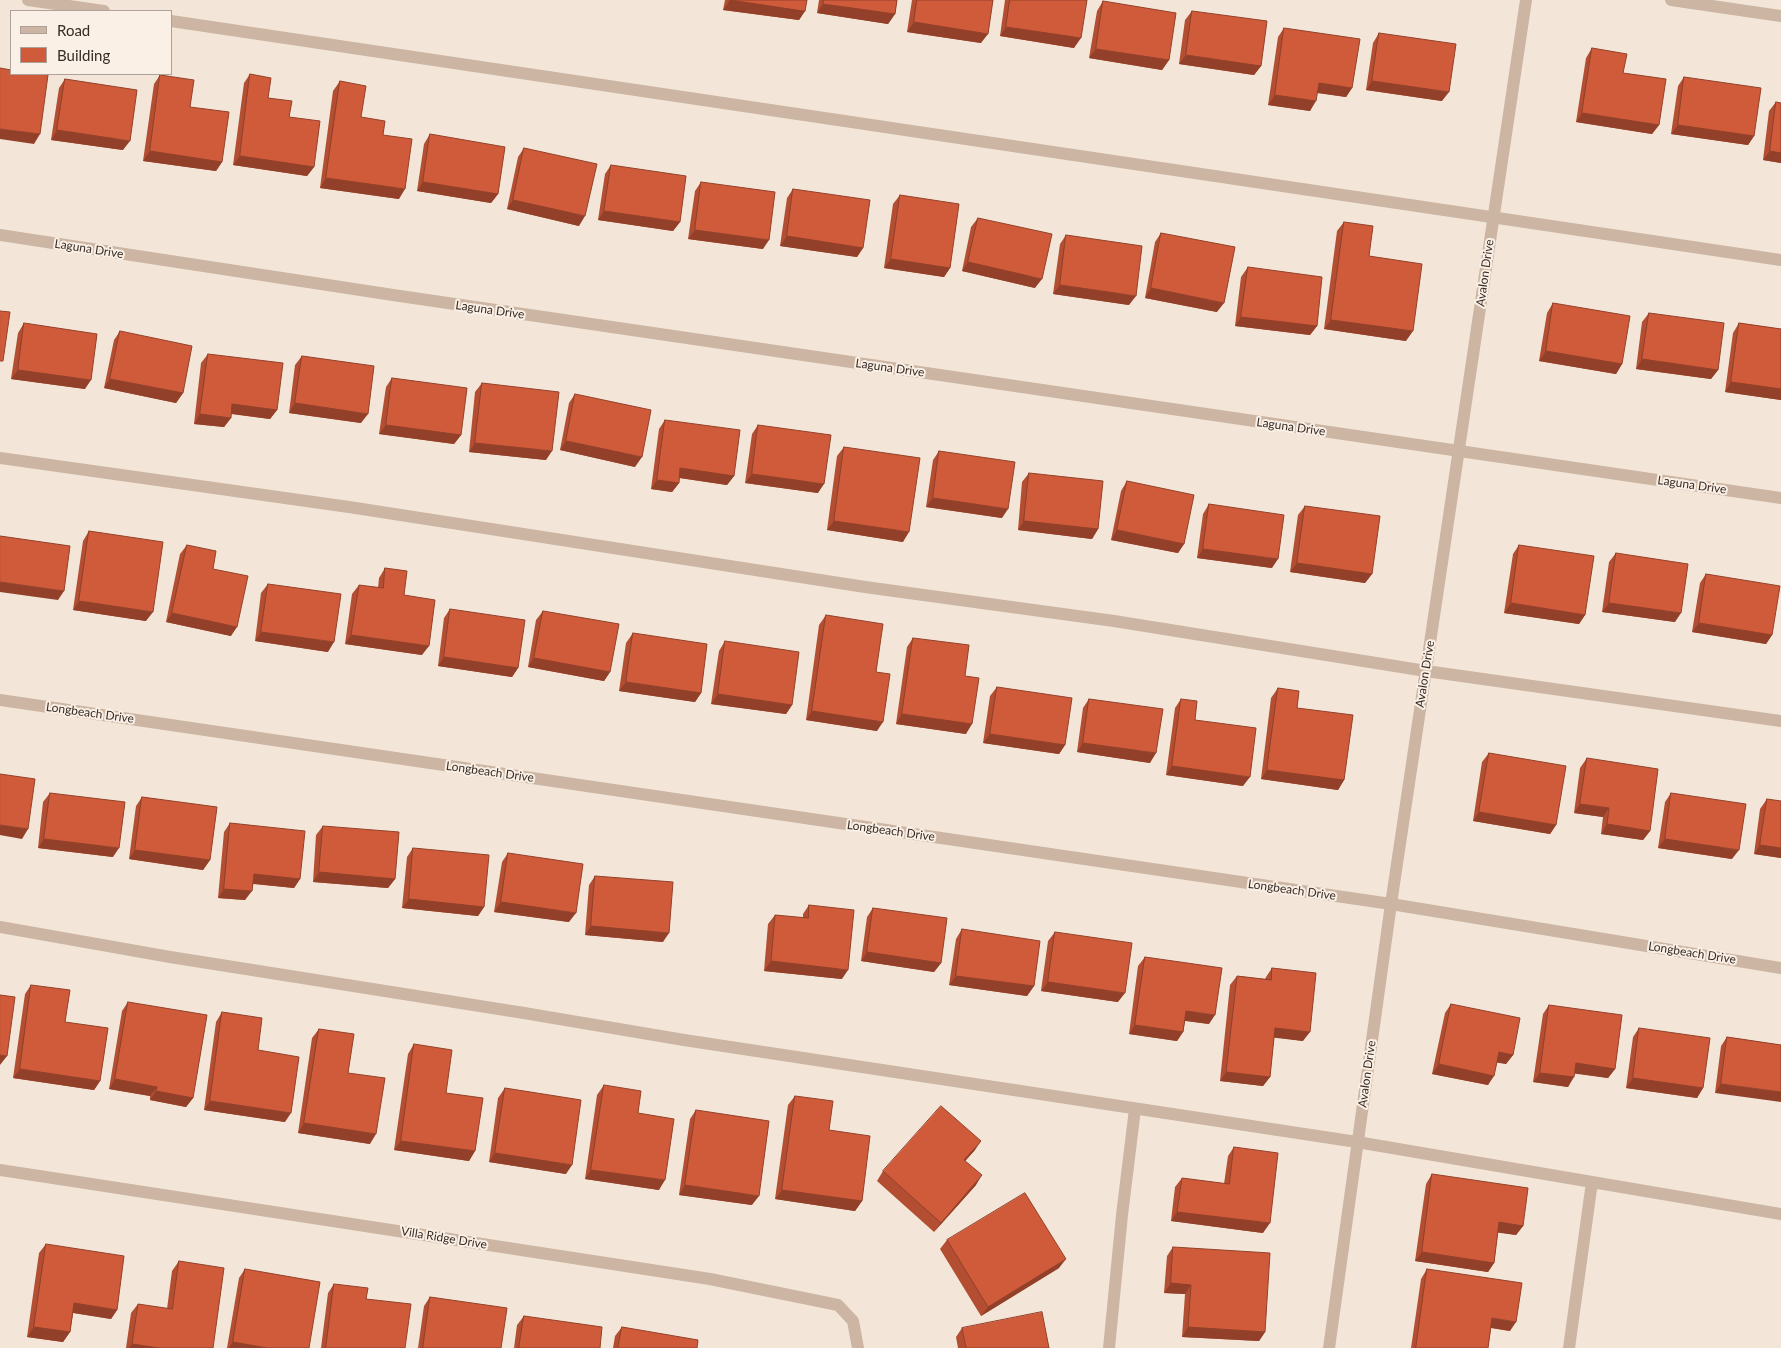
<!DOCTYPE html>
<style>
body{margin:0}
#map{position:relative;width:1781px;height:1348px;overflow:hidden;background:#f3e6d8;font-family:Lato,sans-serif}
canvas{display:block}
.legend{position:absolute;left:10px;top:10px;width:162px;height:65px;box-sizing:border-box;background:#fbf0e5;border:1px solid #ada199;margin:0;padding:6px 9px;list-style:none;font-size:15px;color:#372b26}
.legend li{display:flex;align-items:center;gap:10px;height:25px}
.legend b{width:25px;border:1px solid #ada199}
</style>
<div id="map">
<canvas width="1781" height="1348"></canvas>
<ul class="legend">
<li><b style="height:6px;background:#ccb5a3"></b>Road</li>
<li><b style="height:14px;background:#d05b3a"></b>Building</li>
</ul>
</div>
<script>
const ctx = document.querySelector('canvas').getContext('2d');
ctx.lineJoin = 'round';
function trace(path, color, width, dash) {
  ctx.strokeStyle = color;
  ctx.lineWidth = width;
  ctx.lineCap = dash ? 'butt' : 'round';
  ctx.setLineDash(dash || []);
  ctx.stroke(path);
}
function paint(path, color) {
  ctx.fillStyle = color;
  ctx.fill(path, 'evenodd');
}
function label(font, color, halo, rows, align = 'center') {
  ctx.font = font + ' Lato,sans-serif';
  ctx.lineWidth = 4;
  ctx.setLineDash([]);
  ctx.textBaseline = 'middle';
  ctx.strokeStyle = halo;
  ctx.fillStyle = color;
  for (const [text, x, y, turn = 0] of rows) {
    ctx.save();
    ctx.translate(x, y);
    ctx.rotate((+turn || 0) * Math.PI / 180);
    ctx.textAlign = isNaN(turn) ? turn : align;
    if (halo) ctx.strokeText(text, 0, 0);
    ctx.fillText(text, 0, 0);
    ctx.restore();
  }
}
const lane = new Path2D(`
 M28,0l76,11
 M171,21l1610,239
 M0,458l349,49 516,80 249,34 312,50 355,50
 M0,927l170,30 354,56 160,27 673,102 235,40
 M1109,1348l13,-133 13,-106
 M1569,1348l23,-166 189,32`);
const street = new Path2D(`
 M1671,0l110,16
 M0,235l393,60 1388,203
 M0,700l1391,204 390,64
 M0,1170l710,109 128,26 15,16 5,27
 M1329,1348l62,-444 135,-904`);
const wall = new Path2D(`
 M725,0h82l-2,11 -6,9 -76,-10z
 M819,0h78l-2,14 -7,10 -71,-11z
 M912,0h81l-12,43 -74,-11z
 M1005,0h82l-13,48 -74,-12z
 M1103,1l66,59 -7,10 -73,-12 8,-47z
 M1192,11l69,55 -7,9 -75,-11 6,-44z
 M1284,28l68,60 -6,9 -29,-4 -7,18 -42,-6 10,-68z
 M1379,33l63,68 -76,-11 7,-47z
 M1592,48l31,25 36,52 -7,9 -76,-12 10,-64z
 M250,74l18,24 21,19 25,50 -7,9 -74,-11 11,-82z
 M160,75l30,32 32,55 -6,9 -73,-10 11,-77z
 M1684,77l70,59 -6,9 -77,-11 7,-48z
 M65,79l58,71 -72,-10 8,-52z
 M340,81l21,36 22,18 16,64 -79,-11 13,-97z
 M1776,102l5,61 -18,-3 6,-49z
 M430,134l68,60 -7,9 -74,-12 7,-47z
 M524,148l55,78 -72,-17 11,-52z
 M611,165l69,57 -7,9 -75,-11 7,-46z
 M701,182l62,67 -75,-10 7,-48z
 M793,189l70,59 -6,9 -77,-11 7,-48z
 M900,195l50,73 -6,9 -60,-9 9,-64z
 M978,218l57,70 -73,-17 9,-44z
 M1344,222l25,34 37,85 -82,-12 13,-98z
 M1161,233l56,79 -72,-14 10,-56z
 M1066,235l63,70 -76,-11 7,-50z
 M1248,267l69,59 -7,9 -75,-9 6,-49z
 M1553,303l69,61 -6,10 -77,-13 8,-48z
 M1649,313l69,57 -7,9 -75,-10 6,-47z
 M24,323l61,66 -74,-10 7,-46z
 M1739,323l42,6v71l-56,-8 8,-59z
 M120,331l63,62 -7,10 -72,-15 10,-48z
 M208,354l69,56 -7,9 -39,-5v4l-7,9 -30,-3 7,-61z
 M302,356l59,67 -72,-10 6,-48z
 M392,378l69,57 -7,9 -75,-10 7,-47z
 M482,383l64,77 -77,-8 6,-60z
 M575,394l60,73 -75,-17 9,-47z
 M665,420l69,56 -7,9 -48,-7v5l-7,9 -21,-3 8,-60z
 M758,425l60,68 -73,-10 7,-49z
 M844,447l59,95 -76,-12 10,-74z
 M939,451l63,67 -76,-11 7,-47z
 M1029,473l69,56 -6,10 -74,-9 4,-48z
 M1127,481l57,63 -6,9 -67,-13 10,-49z
 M1209,504l63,64 -75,-10 6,-44z
 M1305,506l67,68 -7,9 -75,-11 8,-57z
 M89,531l57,90 -73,-11 10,-69z
 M187,545l26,24 18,67 -65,-14 14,-68z
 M1519,545l66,70 -6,9 -75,-11 9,-59z
 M1616,553l59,69 -73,-10 7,-50z
 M385,568l19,27 18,60 -77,-11 7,-50 7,-9 19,3 1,-10z
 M1706,574l66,61 -6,9 -74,-12 8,-49z
 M268,584l60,68 -73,-11 6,-48z
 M450,609l68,59 -6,9 -74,-11 6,-48z
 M543,611l67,61 -6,9 -76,-14 8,-47z
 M826,615l50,57 1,59 -71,-11 13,-95z
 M633,633l68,60 -6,9 -76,-11 7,-48z
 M913,638l52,38 1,58 -70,-10 11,-77z
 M725,641l67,64 -6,9 -75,-10 8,-53z
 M997,687l68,58 -6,9 -76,-11 7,-47z
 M1278,688l19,20 47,72 -6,10 -77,-11 10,-81z
 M1089,699l61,64 -73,-11 6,-44z
 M1181,699l14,21 48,66 -77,-11 9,-67z
 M1489,753l67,72 -6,9 -77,-13 9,-59z
 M1587,758l63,73 -7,9 -42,-6 2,-17 -29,-4 6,-45z
 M50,793l63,64 -75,-9 5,-46z
 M1671,793l61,66 -74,-11 7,-46z
 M142,797l68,63 -7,10 -74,-11 7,-53z
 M1767,799l14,59 -27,-4 6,-45z
 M230,823l70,56 -6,9 -41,-4 -8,16 -27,-2 6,-66z
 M323,826l72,53 -7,9 -75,-6 3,-47z
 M413,848l71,59 -6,9 -76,-8 5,-51z
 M508,853l61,69 -75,-10 8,-50z
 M595,876l68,66 -78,-7 4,-50z
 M809,905l33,74 -78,-8 4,-47 7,-9 28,3v-4z
 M873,908l68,55 -7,9 -73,-11 6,-44z
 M962,929l72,57 -7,10 -78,-11 7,-46z
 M1055,932l63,70 -77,-11 7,-50z
 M1145,957l64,67 -24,-3 -2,11 -6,9 -48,-7 9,-68z
 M1272,968l31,73 -29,-4 -4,40 -7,9 -43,-5 10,-96 7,-9 28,3 1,-2z
 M31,985l34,37 35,59 -6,9 -81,-12 12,-84z
 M128,1002l65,96 -7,9 -36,-7v-4l-41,-7 13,-78z
 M1451,1004l62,51 -7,9 -9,-2 -9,23 -56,-11 13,-61z
 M1549,1005l66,64 -7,9 -33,-5 -7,14 -35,-5 10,-68z
 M222,1012l36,38 27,72 -81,-12 12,-88z
 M1639,1028l64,60 -6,10 -71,-10 7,-51z
 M319,1029l29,44 22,71 -72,-11 14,-95z
 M1727,1037l54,8 -66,48 6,-47z
 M414,1044l32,49 29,58 -6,10 -75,-11 14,-96z
 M604,1085l34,28 21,77 -74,-11 12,-84z
 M505,1088l61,86 -77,-12 9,-64z
 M795,1096l34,34 33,71 -7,10 -80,-12 13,-94z
 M696,1110l56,95 -73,-10 11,-76z
 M1234,1147l29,86 -92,-12 4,-34 7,-9 42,6 4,-28z
 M975,1150l-10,11 11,24 -42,47 -57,-51 6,-10z
 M1432,1174l91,52 -7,9 -18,-3 -4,31 -6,9 -73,-11 11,-77z
 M947,1240l112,28 -78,48 -41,-67z
 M46,1244l71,66 -6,9 -38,-6 -3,19 -7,10 -36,-5 12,-84z
 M1173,1247l92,85 -6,9 -77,-4 3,-43 -21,-1 3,-37z
 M179,1261l34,87h-87l5,-35 7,-9 29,5 5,-38z
 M245,1269l64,79h-82l12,-70z
 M1427,1269l83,62 -19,-3 -3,20h-77l10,-69z
 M334,1284l32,15 39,49h-84l7,-55z
 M430,1297l71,51h-83l6,-42z
 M524,1316l76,32h-86l3,-23z
 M622,1327l75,21h-84l2,-12z
 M962,1328l87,20h-91l-2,-11z`);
const shadedWall = new Path2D(`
 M730,0l75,11 -6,9 -76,-10z
 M823,4l72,10 -7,10 -71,-11z
 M914,22l74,12 -7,9 -74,-11z
 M1006,27l75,11 -7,10 -74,-12z
 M1096,49l73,11 -7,10 -73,-12z
 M1186,55l75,11 -7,9 -75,-11z
 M1372,81l77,11 -7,9 -76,-11z
 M1319,83l33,5 -6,9 -34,-5z
 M1275,95l41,6 -6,10 -42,-6z
 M1582,113l77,12 -7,9 -76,-12z
 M1678,125l76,11 -6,9 -77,-11z
 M0,129l40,5 -6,10 -34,-5z
 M57,130l73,11 -7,9 -72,-10z
 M150,151l72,11 -6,9 -73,-10z
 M1770,151l11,2v10l-18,-3z
 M240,156l74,11 -7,9 -74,-11z
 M326,178l79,11 -6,10 -79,-11z
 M423,182l75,12 -7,9 -74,-12z
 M513,200l72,16 -6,10 -72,-17z
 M604,211l76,11 -7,9 -75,-11z
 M695,230l74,10 -6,9 -75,-10z
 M787,236l76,12 -6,9 -77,-11z
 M891,259l59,9 -6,9 -60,-9z
 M968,262l74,17 -7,9 -73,-17z
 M1060,285l76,11 -7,9 -76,-11z
 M1151,288l73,15 -7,9 -72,-14z
 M1241,317l76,9 -7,9 -75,-9z
 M1331,320l82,11 -7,10 -82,-12z
 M1546,351l76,13 -6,10 -77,-13z
 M1642,359l76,11 -7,9 -75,-10z
 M18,370l73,10 -6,9 -74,-10z
 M110,379l73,14 -7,10 -72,-15z
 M1731,382l50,7v11l-56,-8z
 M295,403l73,11 -7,9 -72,-10z
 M232,404l45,6 -7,9 -44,-6z
 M200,414l31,4 -7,9 -30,-3z
 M386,425l75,10 -7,9 -75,-10z
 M566,441l76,16 -7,10 -75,-17z
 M475,443l77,8 -6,9 -77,-8z
 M680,468l54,8 -7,9 -53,-8z
 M752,474l72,10 -6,9 -73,-10z
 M657,480l22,3 -7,9 -21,-3z
 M933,498l75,11 -6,9 -76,-11z
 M834,521l75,11 -6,10 -76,-12z
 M1024,521l74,8 -6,10 -74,-9z
 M1117,530l67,14 -6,9 -67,-13z
 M1203,549l75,10 -6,9 -75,-10z
 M1297,563l75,11 -7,9 -75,-11z
 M0,582l64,9 -6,9 -58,-8z
 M79,601l74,11 -7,9 -73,-11z
 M1511,603l74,12 -6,9 -75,-11z
 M1609,603l72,10 -6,9 -73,-10z
 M172,613l65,14 -6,9 -65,-14z
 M1699,623l73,12 -6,9 -74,-12z
 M261,632l73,10 -6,10 -73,-11z
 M351,635l78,11 -7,9 -77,-11z
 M444,657l74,11 -6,9 -74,-11z
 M534,658l76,14 -6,9 -76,-14z
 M626,682l75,11 -6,9 -76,-11z
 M718,694l74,11 -6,9 -75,-10z
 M812,711l71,11 -6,9 -71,-11z
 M902,714l70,10 -6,10 -70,-10z
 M990,734l75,11 -6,9 -76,-11z
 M1083,743l73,10 -6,10 -73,-11z
 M1172,766l78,11 -7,9 -77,-11z
 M1267,770l77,10 -6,10 -77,-11z
 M1580,804l29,4 -6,9 -29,-4z
 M1479,812l77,13 -6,9 -77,-13z
 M1607,824l43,7 -7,9 -42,-6z
 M0,825l28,4 -6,10 -22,-4z
 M44,839l75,9 -6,9 -75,-9z
 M1665,839l74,11 -7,9 -74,-11z
 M1760,845l21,3v10l-27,-4z
 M135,850l75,10 -7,10 -74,-11z
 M319,872l76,7 -7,9 -75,-6z
 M254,874l46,5 -6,9 -47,-5z
 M224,889l28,2 -7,9 -27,-2z
 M409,899l75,8 -6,9 -76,-8z
 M501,902l75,11 -7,9 -75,-10z
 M591,926l78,7 -6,9 -78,-7z
 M867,952l74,11 -7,9 -73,-11z
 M771,961l77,9 -6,9 -78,-8z
 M956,976l78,10 -7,10 -78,-11z
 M1048,982l77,11 -7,9 -77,-11z
 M1186,1011l29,4 -6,9 -29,-4z
 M1135,1025l48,7 -6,9 -48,-7z
 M1275,1028l35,4 -7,9 -35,-4z
 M1499,1052l14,3 -7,9 -13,-2z
 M0,1055l7,1 -7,9z
 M1576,1063l39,6 -7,9 -38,-5z
 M1439,1064l55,12 -6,9 -56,-11z
 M20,1069l80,12 -6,9 -81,-12z
 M1226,1072l44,5 -7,9 -43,-5z
 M1540,1073l34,4 -6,10 -35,-5z
 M1633,1078l70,10 -6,10 -71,-10z
 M115,1079l42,8 -7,9 -41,-7z
 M1721,1084l60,8v10l-66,-9z
 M156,1091l37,7 -7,9 -36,-7z
 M210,1101l81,12 -6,9 -81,-12z
 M304,1123l72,11 -6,10 -72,-11z
 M401,1141l74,10 -6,10 -75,-11z
 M981,1141l-6,9 -17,19 6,-9z
 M495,1153l77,12 -6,9 -77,-12z
 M591,1170l74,10 -6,10 -74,-11z
 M982,1175l-6,10 -42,47 7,-9z
 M685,1185l74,11 -7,9 -73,-10z
 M782,1190l80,11 -7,10 -80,-12z
 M1177,1212l93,11 -7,10 -92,-12z
 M1499,1222l24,4 -7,9 -23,-3z
 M1422,1252l72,11 -6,9 -73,-11z
 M1066,1259l-7,9 -78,48 7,-9z
 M1171,1283l20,2 -6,9 -21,-1z
 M74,1303l43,7 -6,9 -43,-7z
 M1492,1318l24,4 -6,9 -24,-4z
 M34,1327l36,5 -7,10 -36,-5z
 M1188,1327l77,5 -6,9 -77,-4z
 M233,1342l34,6h-38z
 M132,1344l27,4h-30z`);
const building = new Path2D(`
 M730,0h77l-2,11z
 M824,0h73l-2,14 -72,-10z
 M917,0h76l-5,34 -74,-12z
 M1010,0h77l-6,38 -75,-11z
 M1103,1l73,12 -7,47 -73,-11z
 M1192,11l75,10 -6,45 -75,-11z
 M1284,28l76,11 -8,49 -33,-5 -3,18 -41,-6z
 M1379,33l77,11 -7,48 -77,-11z
 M1592,48l35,6 -4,19 43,6 -7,46 -77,-12z
 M0,68l11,2v4h31l6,1 -8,59 -40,-5z
 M250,74l21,4 -3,20 24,3 -3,16 31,4 -6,46 -74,-11z
 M160,75l34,5 -4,27 39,5 -7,50 -72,-11z
 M1684,77l77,11 -7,48 -76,-11z
 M65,79l72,11 -7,51 -73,-11z
 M340,81l26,5 -5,31 24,4 -2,14 29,4 -7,50 -79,-11z
 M1776,102l5,1v50l-11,-2z
 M430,134l75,13 -7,47 -75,-12z
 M524,148l73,16 -12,52 -72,-16z
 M611,165l75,11 -6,46 -76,-11z
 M701,182l74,10 -6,48 -74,-10z
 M793,189l77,11 -7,48 -76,-12z
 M900,195l59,9 -9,64 -59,-9z
 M978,218l74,16 -10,45 -74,-17z
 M1344,222l29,4 -4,30 53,8 -9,67 -82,-11z
 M1161,233l74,14 -11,56 -73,-15z
 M1066,235l76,11 -6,50 -76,-11z
 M1248,267l74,10 -5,49 -76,-9z
 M1553,303l77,13 -8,48 -76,-13z
 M0,311l10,1 -7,49h-3z
 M1649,313l75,10 -6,47 -76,-11z
 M24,323l73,11 -6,46 -73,-10z
 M1739,323l42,6v60l-50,-7z
 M120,331l72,15 -9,47 -73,-14z
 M208,354l75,9 -6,47 -45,-6 -1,14 -31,-4z
 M302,356l72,10 -6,48 -73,-11z
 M392,378l75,10 -6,47 -75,-10z
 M482,383l77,9 -7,59 -77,-8z
 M575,394l76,16 -9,47 -76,-16z
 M665,420l75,10 -6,46 -54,-8 -1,15 -22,-3z
 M758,425l73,10 -7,49 -72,-10z
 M844,447l76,11 -11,74 -75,-11z
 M939,451l76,11 -7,47 -75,-11z
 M1029,473l74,8 -5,48 -74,-8z
 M1127,481l67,14 -10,49 -67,-14z
 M1209,504l75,11 -6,44 -75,-10z
 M1305,506l75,10 -8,58 -75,-11z
 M89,531l74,11 -10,70 -74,-11z
 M0,536l70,10 -6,45 -64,-9z
 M187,545l29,6 -3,18 35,7 -11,51 -65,-14z
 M1519,545l75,11 -9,59 -74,-12z
 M1616,553l72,11 -7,49 -72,-10z
 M385,568l22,3 -3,24 31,5 -6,46 -78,-11 8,-50 24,3z
 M1706,574l74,12 -8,49 -73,-12z
 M268,584l73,10 -7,48 -73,-10z
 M450,609l75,11 -7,48 -74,-11z
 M543,611l76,13 -9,48 -76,-14z
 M826,615l57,9 -7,48 14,2 -7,48 -71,-11z
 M633,633l74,11 -6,49 -75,-11z
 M913,638l56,7 -4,31 14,2 -7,46 -70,-10z
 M725,641l74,11 -7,53 -74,-11z
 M997,687l75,11 -7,47 -75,-11z
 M1278,688l21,3 -2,17 56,7 -9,65 -77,-10z
 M1089,699l74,10 -7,44 -73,-10z
 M1181,699l16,2 -2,19 61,8 -6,49 -78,-11z
 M1489,753l77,13 -10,59 -77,-13z
 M1587,758l71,11 -8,62 -43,-7 2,-16 -29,-4z
 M0,774l35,5 -7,50 -28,-4z
 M50,793l75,9 -6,46 -75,-9z
 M1671,793l75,11 -7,46 -74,-11z
 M142,797l75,10 -7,53 -75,-10z
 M1767,799l14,2v47l-21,-3z
 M230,823l75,8 -5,48 -46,-5 -2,17 -28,-2z
 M323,826l76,6 -4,47 -76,-7z
 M413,848l76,7 -5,52 -75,-8z
 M508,853l75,11 -7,49 -75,-11z
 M595,876l78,6 -4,51 -78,-7z
 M809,905l45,5 -6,60 -77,-9 4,-46 33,3z
 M873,908l74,10 -6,45 -74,-11z
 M962,929l78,12 -6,45 -78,-10z
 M1055,932l77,11 -7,50 -77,-11z
 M1145,957l77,11 -7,47 -29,-4 -3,21 -48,-7z
 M1272,968l44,5 -6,59 -35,-4 -5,49 -44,-5 11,-96 34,4z
 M31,985l39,5 -5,32 43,6 -8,53 -80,-12z
 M0,995l15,2 -8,59 -7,-1z
 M128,1002l79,13 -14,83 -37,-7 1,-4 -42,-8z
 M1451,1004l69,14 -7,37 -14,-3 -5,24 -55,-12z
 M1549,1005l73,10 -7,54 -39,-6 -2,14 -34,-4z
 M222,1012l40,6 -4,32 41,7 -8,56 -81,-12z
 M1639,1028l71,10 -7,50 -70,-10z
 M319,1029l35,5 -6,39 37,5 -9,56 -72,-11z
 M1727,1037l54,8v47l-60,-8z
 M414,1044l38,6 -6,43 37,5 -8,53 -74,-10z
 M604,1085l37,6 -3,22 36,6 -9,61 -74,-10z
 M505,1088l76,12 -9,65 -77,-12z
 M795,1096l38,5 -4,29 41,6 -8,65 -80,-11z
 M941,1106l40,35 -17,19 18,15 -41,48 -58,-52z
 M696,1110l73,11 -10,75 -74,-11z
 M1234,1147l44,6 -8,70 -93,-11 5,-34 47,6z
 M1432,1174l96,14 -5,38 -24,-4 -5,41 -72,-11z
 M1025,1193l41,66 -78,48 -41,-67z
 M46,1244l78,12 -7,54 -43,-7 -4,29 -36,-5z
 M1173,1247l97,6 -5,79 -77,-5 3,-42 -20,-2z
 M179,1261l45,7 -11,80h-54l-27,-4 6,-40 34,5z
 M245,1269l75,13 -11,66h-42l-34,-6z
 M1427,1269l95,14 -6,39 -24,-4 -4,30h-72z
 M334,1284l34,4 -2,11 45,5 -6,44h-79z
 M430,1297l77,11 -6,40h-78z
 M1042,1312l7,36h-83l-4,-20z
 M524,1316l78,11 -2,21h-81z
 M622,1327l76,13 -1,8h-79z`);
const streetNames = [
 ["Laguna Drive",89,249,9],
 ["Avalon Drive",1485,273,-82],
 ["Laguna Drive",490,310,8],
 ["Laguna Drive",890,368,8],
 ["Laguna Drive",1291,427,8],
 ["Laguna Drive",1692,485,8],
 ["Avalon Drive",1425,674,-81],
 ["Longbeach Drive",90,713,8],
 ["Longbeach Drive",490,772,8],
 ["Longbeach Drive",891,831,8],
 ["Longbeach Drive",1292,890,8],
 ["Longbeach Drive",1692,953,9],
 ["Avalon Drive",1367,1074,-82],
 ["Villa Ridge Drive",444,1238,9]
];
trace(lane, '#ccb5a3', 12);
trace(street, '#ccb5a3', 12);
paint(wall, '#b34e32');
paint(shadedWall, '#924029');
paint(building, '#d05b3a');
trace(building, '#924029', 1);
label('12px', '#372b26', '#fbf0e5', streetNames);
</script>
